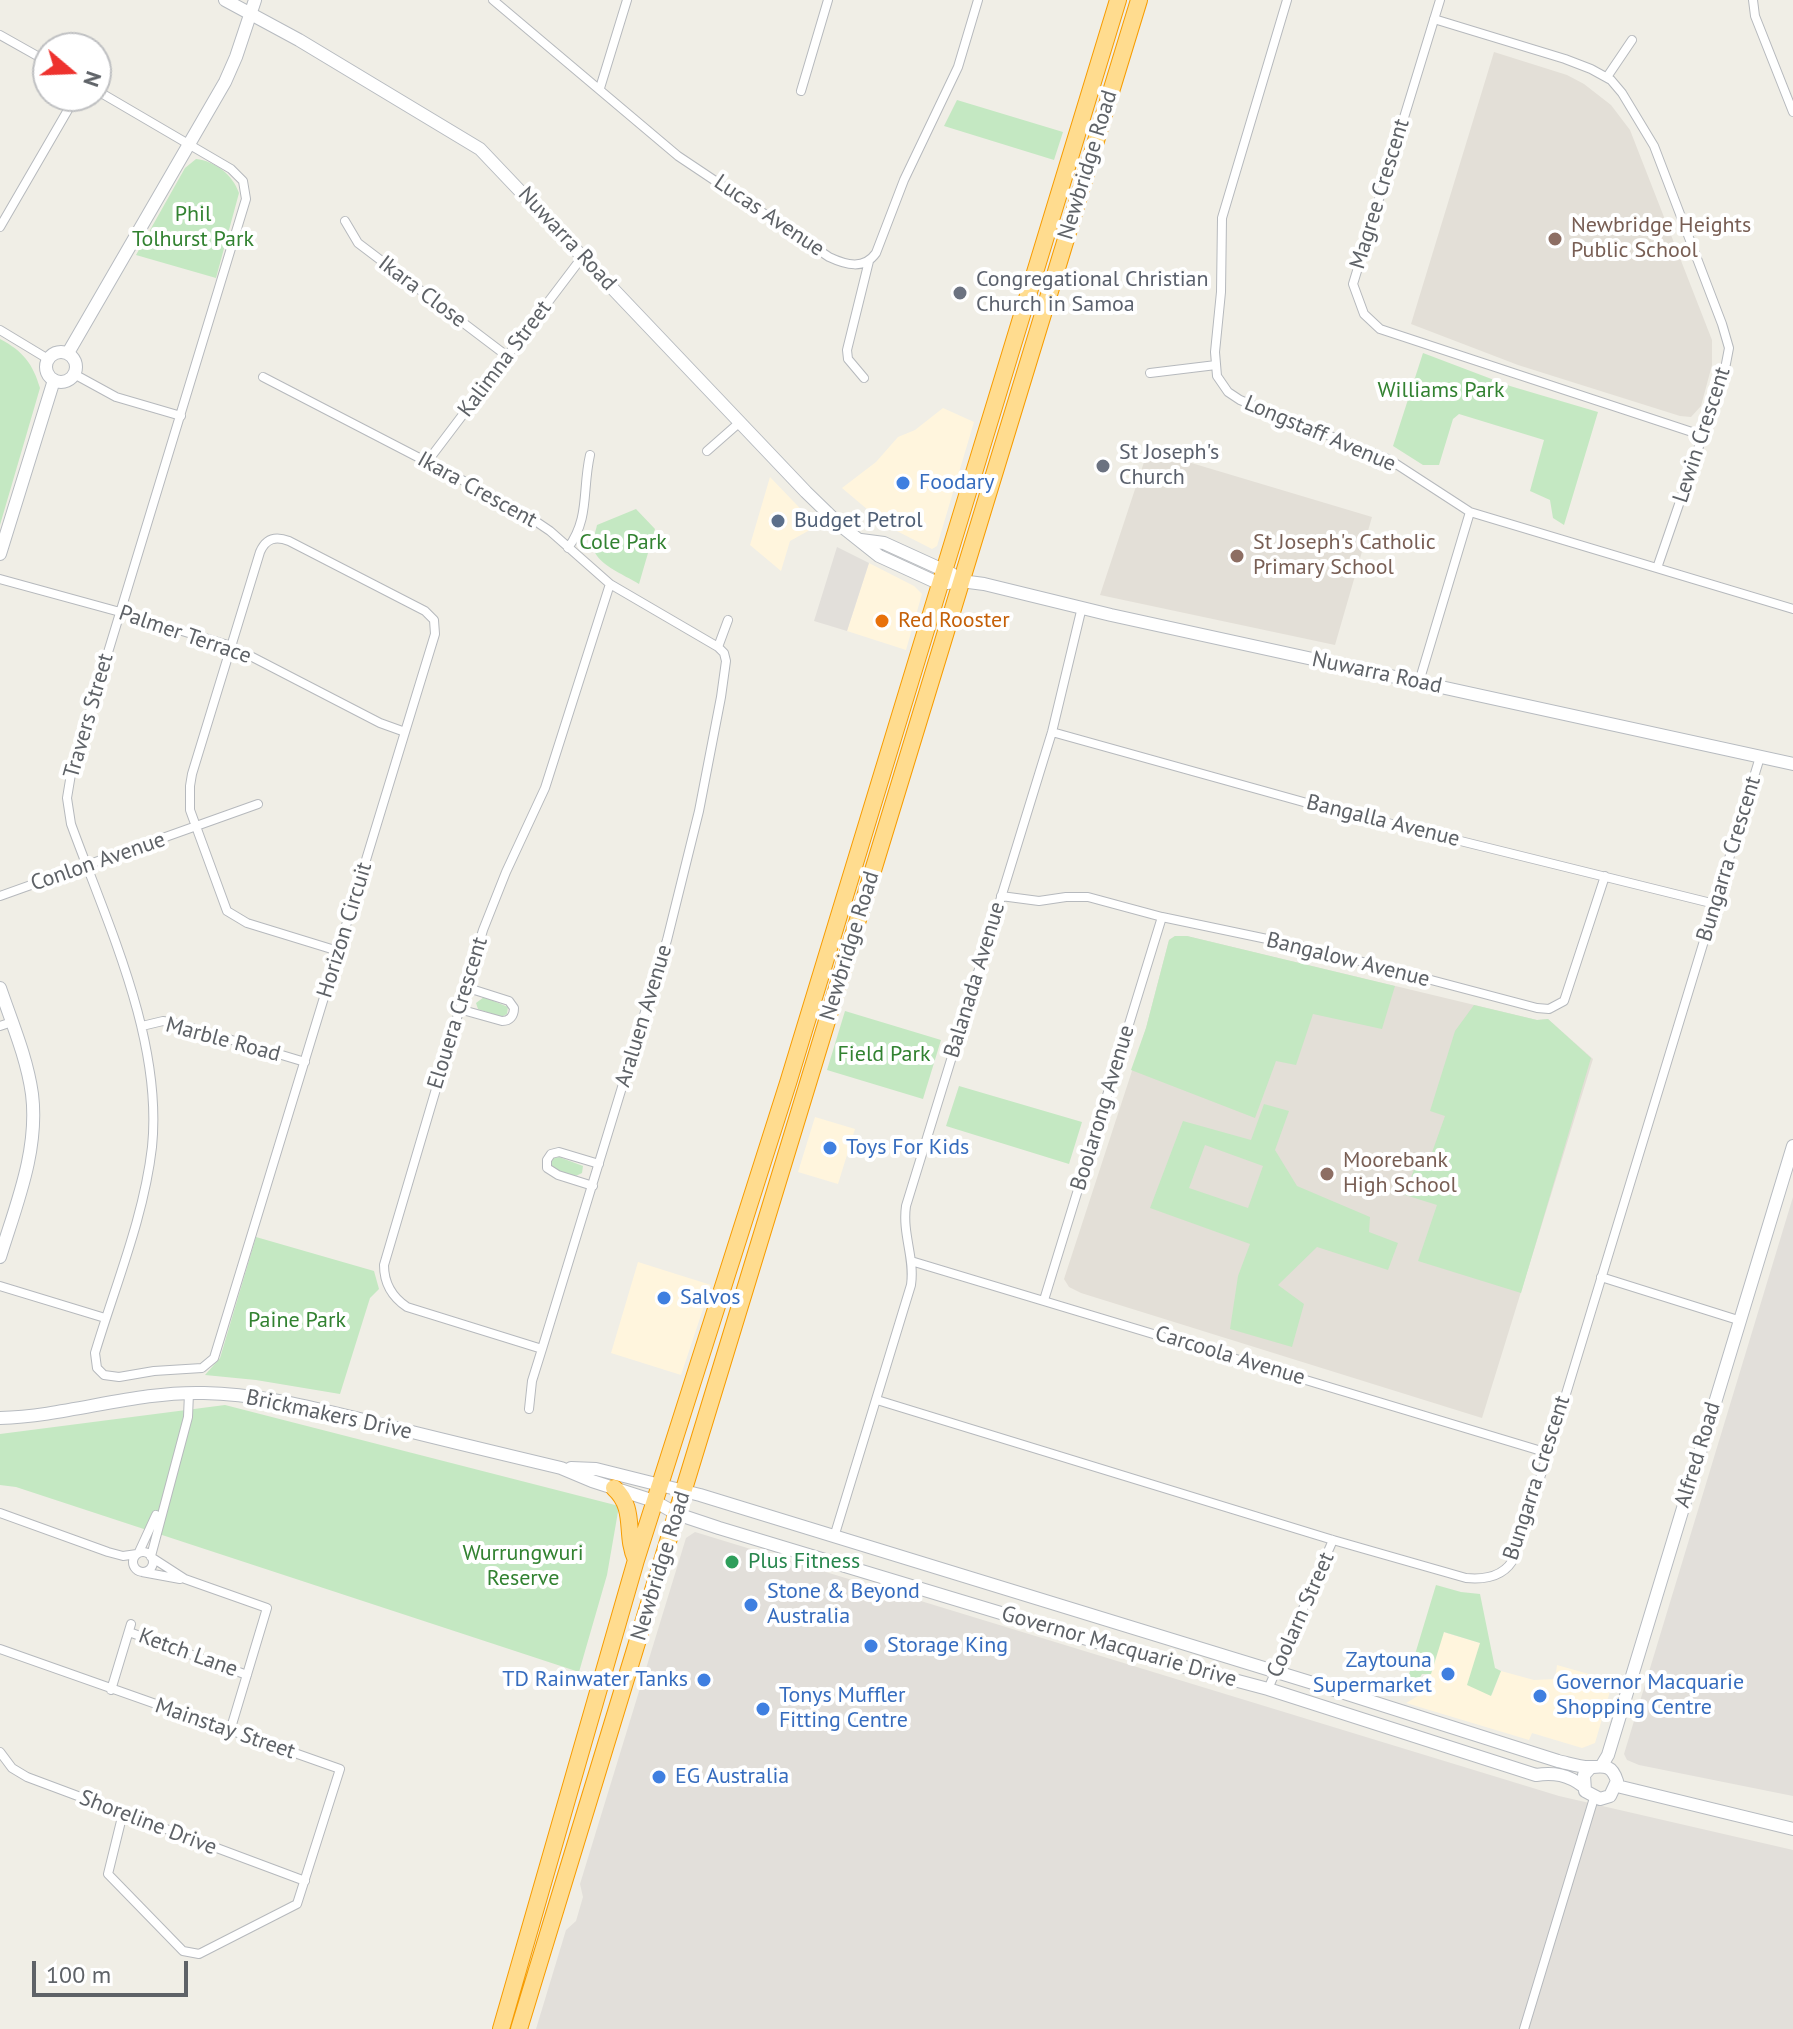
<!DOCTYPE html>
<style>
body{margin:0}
#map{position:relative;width:1793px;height:2029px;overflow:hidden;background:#f0eee6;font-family:"PT Sans",sans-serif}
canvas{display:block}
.north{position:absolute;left:32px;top:32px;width:80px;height:80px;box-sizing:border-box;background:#fff;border:2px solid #bfc0c2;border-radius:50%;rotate:109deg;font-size:22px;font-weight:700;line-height:32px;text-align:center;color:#5e6267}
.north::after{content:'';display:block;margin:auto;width:28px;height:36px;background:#ee322e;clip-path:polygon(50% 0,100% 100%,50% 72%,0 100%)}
.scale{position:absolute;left:32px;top:1961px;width:156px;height:36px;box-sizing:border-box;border:4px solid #5e6267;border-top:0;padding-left:10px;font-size:24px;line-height:28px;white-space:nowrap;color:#5e6267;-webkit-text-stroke:6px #fff;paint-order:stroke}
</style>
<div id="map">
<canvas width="1793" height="2029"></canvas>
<div class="north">N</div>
<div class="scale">100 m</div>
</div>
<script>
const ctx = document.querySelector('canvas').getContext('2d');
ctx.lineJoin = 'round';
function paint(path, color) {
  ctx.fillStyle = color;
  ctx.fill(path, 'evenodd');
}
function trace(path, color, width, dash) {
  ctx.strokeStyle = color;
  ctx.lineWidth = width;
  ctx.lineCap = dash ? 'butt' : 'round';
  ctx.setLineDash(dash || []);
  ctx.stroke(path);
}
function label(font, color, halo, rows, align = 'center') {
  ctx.font = font + ' "PT Sans",sans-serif';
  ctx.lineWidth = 8;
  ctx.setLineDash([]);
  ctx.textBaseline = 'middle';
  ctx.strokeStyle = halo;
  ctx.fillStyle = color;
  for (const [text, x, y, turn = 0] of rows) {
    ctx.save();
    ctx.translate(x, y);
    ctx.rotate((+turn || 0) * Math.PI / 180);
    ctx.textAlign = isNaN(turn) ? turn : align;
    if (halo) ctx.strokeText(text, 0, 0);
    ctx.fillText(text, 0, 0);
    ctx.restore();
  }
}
const commercial = new Path2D(`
 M943,408l31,14 -37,124 -5,3 -45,-23 -45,-38 34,-26 22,-25 17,-7z
 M770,477l47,49 -27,15 -9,30 -31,-26z
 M869,563l45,23 8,8 -16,56 -59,-19z
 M815,1117l40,12 -17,55 -40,-12z
 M638,1262l73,23 -30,90 -70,-22z
 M1443,1632l37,11 -3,45 15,7 9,-24 33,9 21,-1 2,-14 56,16 -18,62 -13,5 -50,-15 -3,7 -123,-37 12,-7 10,-17z`);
const industrial = new Path2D(`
 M837,547l32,16 -22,68 -33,-10z
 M1793,1197v599l-154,-31 -12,-5 -3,-6z
 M695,1532l864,264 234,54v179h-1257l30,-99 10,-9 7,-24 -3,-13 106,-346z`);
const education = new Path2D(`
 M1494,52l73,23 17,9 27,21 19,25 82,210v25l-11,41 -10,11 -11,-1 -162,-51 -107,-41z
 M1148,450l224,67 -37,128 -235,-50z
 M1175,936h12l350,84 11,-1 45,40 -111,359 -401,-125 -12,-6 -5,-8 82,-251 23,-88z`);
const green = new Path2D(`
 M957,100l106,32 -9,28 -110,-34z
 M196,159c19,2 37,16 43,34l-23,85 -80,-23 49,-87z
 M0,339c23,12 33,25 40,49l-40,137z
 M1423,353l87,33 88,26 -34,113 -11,-7 -3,-18 -20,-9 14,-51 -85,-26 -6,5 -14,46h-16l-30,-19z
 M636,509l19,20 -16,55c-14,-9 -46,-21 -46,-39 -1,-6 3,-14 4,-20z
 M1175,936h12l208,50 -13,43 -69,-15 -17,51 -20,-4 -21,57 -124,-48 15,-42 23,-88z
 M484,997l24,10 -1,7 -6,3 -23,-8 -2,-6z
 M1474,1005l63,15 11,-1 43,39 -70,235 -103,-32 19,-56 -32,-10 14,-40 11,3 15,-42 -15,-5 25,-80z
 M845,1011l96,29 -18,59 -96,-29z
 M959,1086l123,36 -13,42 -123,-38z
 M1264,1104l25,7 -14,39 22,36 73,31 -1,15 29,11 -10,27 -71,-23 -39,38 26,19 -12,43 -62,-18 8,-53 12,-32 -100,-36 33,-87 68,19zM1205,1145l58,21 -15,42 -59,-20z
 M559,1157l24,9 -1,7 -6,3 -22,-6 -4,-8 2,-4z
 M256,1237l118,34 5,18 -9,9 -30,96 -84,-14 -51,-5 15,-17z
 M225,1405l394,101 -12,69 -28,97 -563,-185 -16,-2v-51z
 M1436,1585l25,7 19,2 15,74 6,3 -10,25 -24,-11 13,-42 -36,-11 -13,42h-9l-11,18 -8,2z`);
const street = new Path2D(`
 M493,0l185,156 151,101c17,8 35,13 47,-4l28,-73 54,-113 20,-67
 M1287,0l-65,218 -1,74 -6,60 2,24 11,16 12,8 150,60 80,52 323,97
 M1440,0l-87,284 11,30 16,15 324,107
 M1753,0l2,16 38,96
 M1434,19l131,40 26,10 20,11 11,13 32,53 68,178 7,24 -5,26 -67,194
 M0,35l48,27
 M1607,77l25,-37
 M600,88l27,-88
 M96,90l135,79 12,12 3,18 -175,575 -4,24 4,26c36,99 92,216 81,323 -8,70 -37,139 -57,206l2,15 7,7 15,2 35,-6 48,-3 12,-10 191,-626 30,-98 -1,-14 -9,-9 -136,-70c-13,-5 -23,-3 -29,11l-68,222 -2,12v24l37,101 20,12 91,28
 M801,91l27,-91
 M345,221l13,22 149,113
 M0,227l76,-131
 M0,330l48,29
 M1150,373l66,-8
 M74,374l42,23 65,19
 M263,377l253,131 34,23 60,53 108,63
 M864,378l-16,-19 -1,-9 22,-89
 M707,451l33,-29
 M427,462l156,-206
 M568,548c22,-30 14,-58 22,-93
 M0,579l120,33 111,34 149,77 25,9
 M1419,682l51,-170
 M1052,732l255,71 408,101
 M0,896l258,-92
 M1001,896l38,5 27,-4h22l74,20 148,31 227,60 12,1 15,-8 41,-125
 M459,1009l43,12c8,0 12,-5 12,-13l-5,-7 -44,-14
 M0,1026l12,-4
 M142,1026l21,-5 12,2 130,39
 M593,1186l-35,-11 -11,-7v-8l4,-6 8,-2 40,12
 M911,1261l637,192
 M1601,1277l137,43
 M0,1286l105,32
 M1044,1300l118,-383
 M542,1349l-135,-42c-15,-10 -23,-23 -23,-42l99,-335 23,-58 39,-84 65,-204
 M877,1400l456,140 133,38c21,2 40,-2 49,-22l33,-103 212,-696
 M529,1409l3,-28 10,-32 125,-409 32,-129 22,-114 5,-36 -2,-8 -6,-6 10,-27
 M0,1513l108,39 15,4 14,-2
 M834,1537l77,-252c4,-27 -9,-51 -5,-79l146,-474 30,-125
 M133 1562a10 10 0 1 1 20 0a10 10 0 1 1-20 0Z
 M139,1552l17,-37
 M151,1556l37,-139 1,-24
 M151,1557l34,22 82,29 -37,123
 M142,1572l38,7
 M129,1632l118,43
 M0,1649l340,120 -43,135 -98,50 -16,-3 -75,-77 15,-61
 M1268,1689l65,-149
 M111,1690l20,-66
 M0,1752l12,16 15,9 278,104
 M1524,2029l70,-231`);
const secondary = new Path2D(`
 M225,0l74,40 181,109 326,343 34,33 39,31 61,28 21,-3 23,3 127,31 682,149
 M46 367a15 15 0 1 1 30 0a15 15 0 1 1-30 0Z
 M68,353l157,-271 11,-25 19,-57
 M861,540l23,3 68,31
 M0,554l54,-174
 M0,988c12,35 27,70 32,106 7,56 -16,111 -32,163
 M0,1418c69,-2 135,-27 204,-25 58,1 112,16 168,29 63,16 126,31 189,46l31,13 62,20 23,13 42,14 421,127 128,34 268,86c18,-3 32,0 47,11
 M571,1468l25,1 104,26 616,189 242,77c10,2 23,7 34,6 13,-1 20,-2 25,14l-7,15 -10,3 -15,-8 -1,-16 7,-8
 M1602,1765l6,-10 185,-609
 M1617,1786l176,43`);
const highway = new Path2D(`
 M614,1488c23,21 10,46 22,72
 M501,2029l135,-469 152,-477 330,-1083
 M519,2029l620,-2029`);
const markers = [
 [1555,239,8,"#8d6e63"],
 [960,293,8,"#6b7280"],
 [1103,466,8,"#6b7280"],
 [903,483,8,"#3f7fe0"],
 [778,521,8,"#5c6f8a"],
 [1237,556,8,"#8d6e63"],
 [882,621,8,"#e8710a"],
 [830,1148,8,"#3f7fe0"],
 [1327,1174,8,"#8d6e63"],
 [664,1298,8,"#3f7fe0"],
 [732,1562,8,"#2e9e5b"],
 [751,1605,8,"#3f7fe0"],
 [871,1646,8,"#3f7fe0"],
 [1448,1674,8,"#3f7fe0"],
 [704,1680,8,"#3f7fe0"],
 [1540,1696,8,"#3f7fe0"],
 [763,1709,8,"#3f7fe0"],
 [659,1777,8,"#3f7fe0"]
];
const streetNames = [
 ["Newbridge Road",1088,165,-73],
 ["Magree Crescent",1380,194,-73],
 ["Lucas Avenue",769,216,34],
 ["Nuwarra Road",567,239,47],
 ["Ikara Close",422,292,37],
 ["Kalimna Street",505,359,-53],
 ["Longstaff Avenue",1320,434,23],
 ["Lewin Crescent",1702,435,-72],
 ["Ikara Crescent",477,490,29],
 ["Palmer Terrace",185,635,19],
 ["Nuwarra Road",1377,673,12],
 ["Travers Street",89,716,-74],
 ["Bangalla Avenue",1383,821,14],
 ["Bungarra Crescent",1729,859,-73],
 ["Conlon Avenue",98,862,-19],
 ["Horizon Circuit",345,930,-73],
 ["Newbridge Road",850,946,-73],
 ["Bangalow Avenue",1348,960,14],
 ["Balanada Avenue",975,980,-73],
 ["Elouera Crescent",458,1013,-73],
 ["Araluen Avenue",644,1016,-73],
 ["Marble Road",223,1040,15],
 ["Boolarong Avenue",1103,1108,-73],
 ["Carcoola Avenue",1230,1356,17],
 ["Brickmakers Drive",329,1415,12],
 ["Alfred Road",1698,1455,-73],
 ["Bungarra Crescent",1537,1478,-72],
 ["Newbridge Road",661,1566,-73],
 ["Coolarn Street",1301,1615,-66],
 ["Governor Macquarie Drive",1119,1647,16],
 ["Ketch Lane",188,1653,20],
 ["Mainstay Street",225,1729,19],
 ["Shoreline Drive",148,1823,21]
];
const parkNames = [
 ["Phil",193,215],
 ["Tolhurst Park",193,240],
 ["Williams Park",1441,391],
 ["Cole Park",623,543],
 ["Field Park",884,1055],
 ["Paine Park",297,1321],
 ["Wurrungwuri",523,1554],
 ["Reserve",523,1579]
];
const educationNames = [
 ["Newbridge Heights",1571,226],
 ["Public School",1571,251],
 ["St Joseph's Catholic",1253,543],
 ["Primary School",1253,568],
 ["Moorebank",1343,1161],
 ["High School",1343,1186]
];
const worshipNames = [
 ["Congregational Christian",976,280],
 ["Church in Samoa",976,305],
 ["St Joseph's",1119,453],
 ["Church",1119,478]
];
const shopNames = [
 ["Foodary",919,483],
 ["Toys For Kids",846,1148],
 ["Salvos",680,1298],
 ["Stone & Beyond",767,1592],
 ["Australia",767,1617],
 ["Storage King",887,1646],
 ["Zaytouna",1432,1661,"right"],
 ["Supermarket",1432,1686,"right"],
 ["TD Rainwater Tanks",688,1680,"right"],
 ["Governor Macquarie",1556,1683],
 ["Shopping Centre",1556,1708],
 ["Tonys Muffler",779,1696],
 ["Fitting Centre",779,1721],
 ["EG Australia",675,1777]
];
const serviceNames = [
 ["Budget Petrol",794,521]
];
const foodNames = [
 ["Red Rooster",898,621]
];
const leisureNames = [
 ["Plus Fitness",748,1562]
];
paint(commercial, '#fff5dd');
paint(industrial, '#e2dfda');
paint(education, '#e3dfd7');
paint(green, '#c4e8c2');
trace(street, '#b6b9bd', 10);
trace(secondary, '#b7bbc0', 14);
trace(highway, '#f79c00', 18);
trace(street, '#fff', 8);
trace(secondary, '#fff', 12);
trace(highway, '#ffdc8f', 16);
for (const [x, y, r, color] of markers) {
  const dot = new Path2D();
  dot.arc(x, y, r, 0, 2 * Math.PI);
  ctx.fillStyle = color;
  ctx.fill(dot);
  trace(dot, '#fff', 3);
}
label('22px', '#5e6267', '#fff', streetNames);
label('22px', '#328231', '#fff', parkNames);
label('22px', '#785e54', '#fff', educationNames, 'left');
label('22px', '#5b616d', '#fff', worshipNames, 'left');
label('22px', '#366cbe', '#fff', shopNames, 'left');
label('22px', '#4e5e75', '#fff', serviceNames, 'left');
label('22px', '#c56008', '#fff', foodNames, 'left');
label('22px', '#27864d', '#fff', leisureNames, 'left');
</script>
